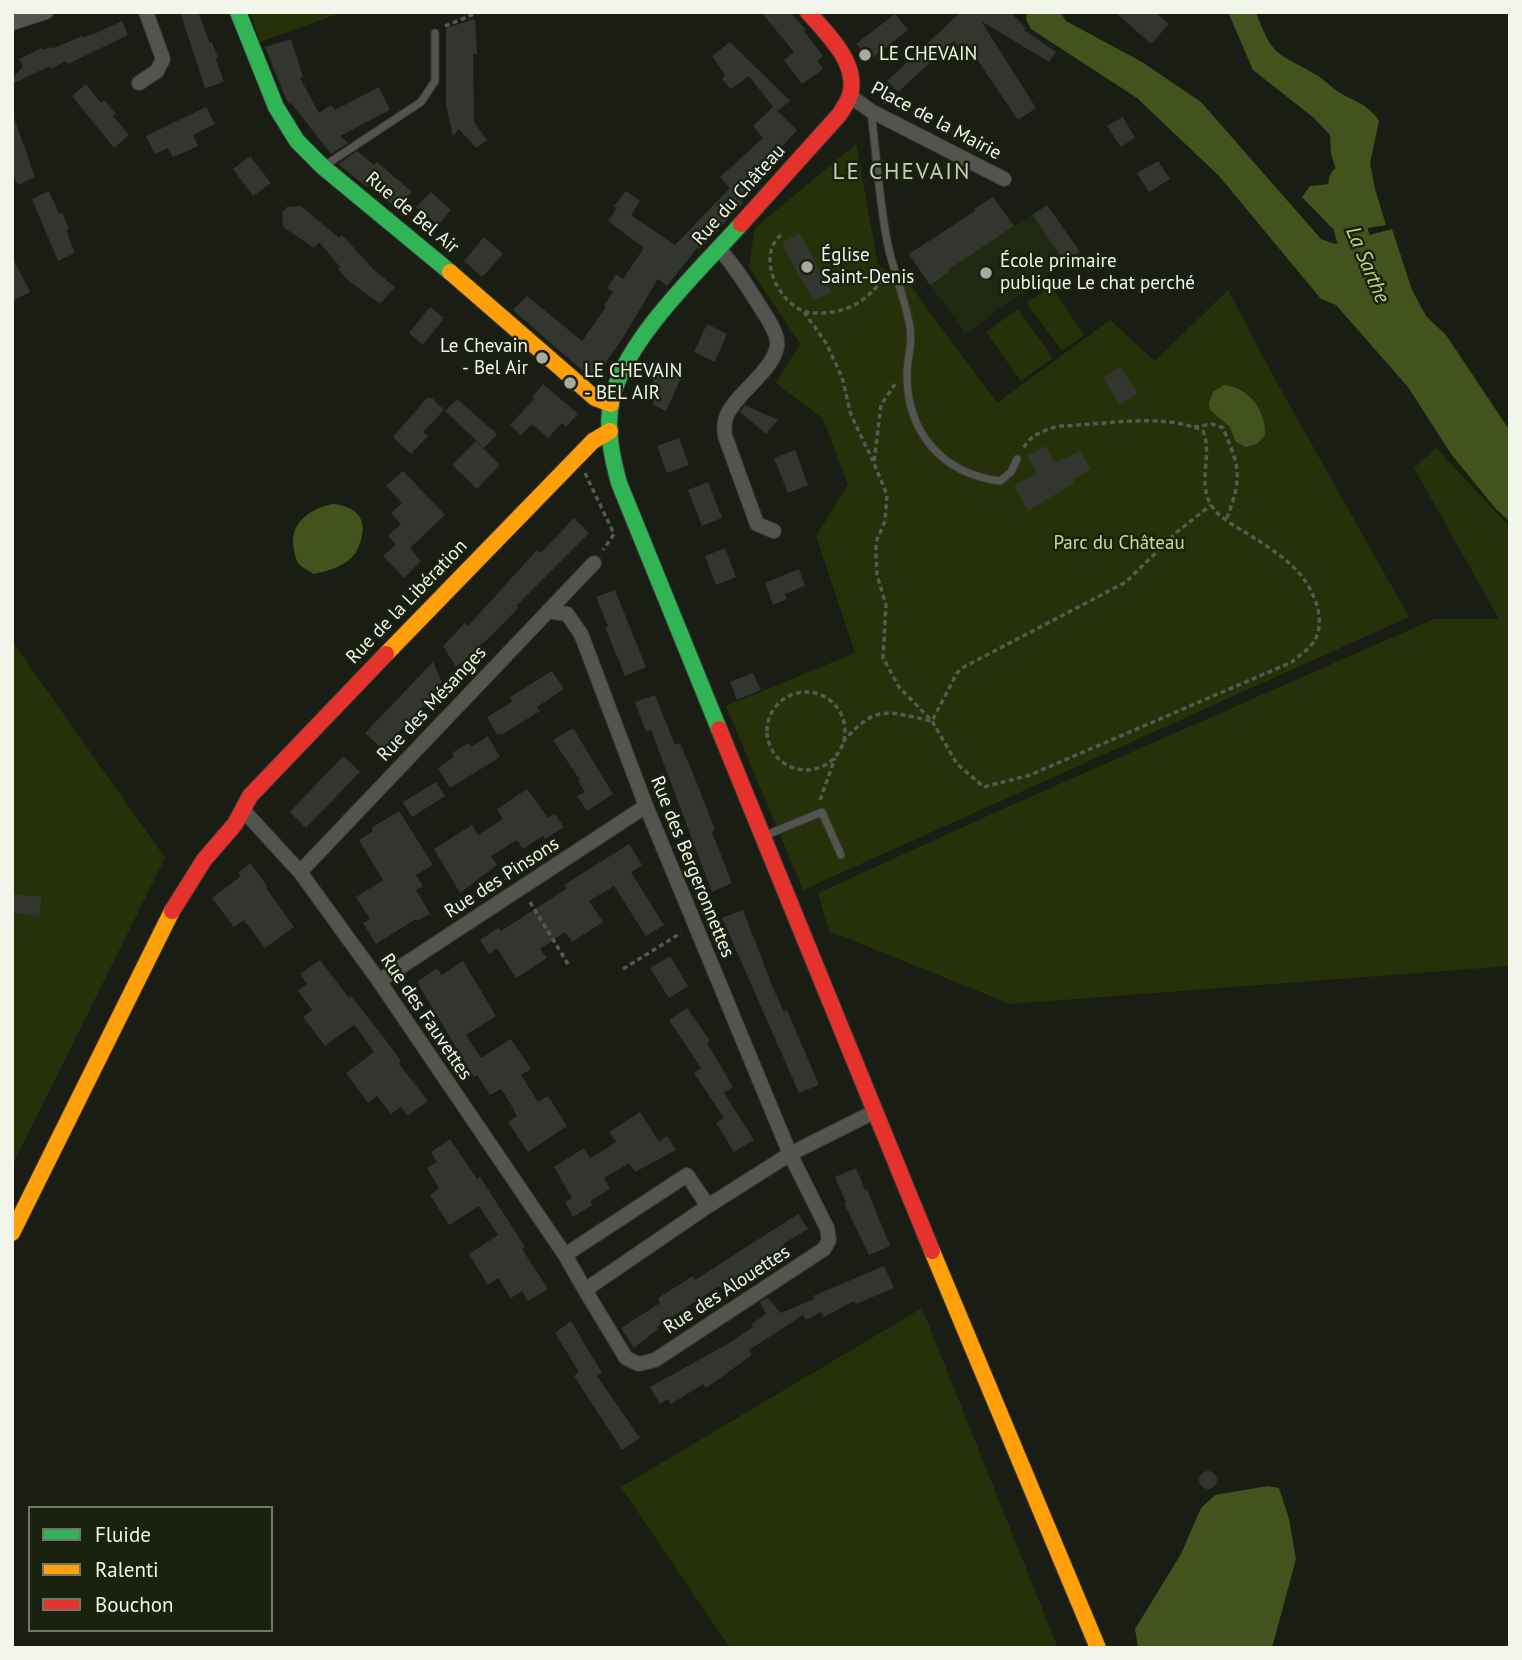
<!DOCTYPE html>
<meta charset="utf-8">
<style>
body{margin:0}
#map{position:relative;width:1522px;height:1660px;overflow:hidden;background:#1a1d13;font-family:"PT Sans",sans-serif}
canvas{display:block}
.frame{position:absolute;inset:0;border:14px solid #f2f6ea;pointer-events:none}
.legend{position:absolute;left:28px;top:1506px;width:245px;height:126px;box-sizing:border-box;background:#1b210f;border:2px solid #717667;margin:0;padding:9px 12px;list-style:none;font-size:21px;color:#f2f6ea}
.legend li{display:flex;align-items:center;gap:14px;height:35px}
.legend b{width:35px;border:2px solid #717667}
</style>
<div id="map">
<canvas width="1522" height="1660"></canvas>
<div class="frame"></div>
<ul class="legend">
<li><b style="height:9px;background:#30b455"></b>Fluide</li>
<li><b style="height:9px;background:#ff9f0a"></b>Ralenti</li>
<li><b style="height:9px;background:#e5322d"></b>Bouchon</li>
</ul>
</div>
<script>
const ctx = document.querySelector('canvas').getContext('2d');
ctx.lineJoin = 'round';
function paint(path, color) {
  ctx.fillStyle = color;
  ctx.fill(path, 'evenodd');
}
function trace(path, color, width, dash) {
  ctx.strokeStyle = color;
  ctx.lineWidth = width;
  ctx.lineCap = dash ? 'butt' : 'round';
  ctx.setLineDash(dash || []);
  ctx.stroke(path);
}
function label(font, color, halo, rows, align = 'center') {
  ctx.font = font + ' "PT Sans",sans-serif';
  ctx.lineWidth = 5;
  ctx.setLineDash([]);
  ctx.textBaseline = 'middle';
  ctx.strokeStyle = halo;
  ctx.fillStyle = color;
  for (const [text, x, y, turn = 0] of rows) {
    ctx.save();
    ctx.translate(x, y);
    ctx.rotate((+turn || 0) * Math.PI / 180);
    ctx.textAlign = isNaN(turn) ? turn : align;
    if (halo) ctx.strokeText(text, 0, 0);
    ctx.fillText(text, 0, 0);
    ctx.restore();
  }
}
const built = new Path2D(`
 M993,197l20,29 19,-11 33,47 -100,72 -56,-80 66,-42 -1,-3z`);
const green = new Path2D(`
 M250,12h93l-83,30z
 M856,144l22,121 34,23 85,115 113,-83 45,41 73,-71 48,91 133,236 -606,273 -77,-184 129,-53 -39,-117 32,-51 -25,-66 -47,-36 24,-39 -51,-77 6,-39z
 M1051,286l33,49 -22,16 -35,-48z
 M1018,309l35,49 -32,23 -35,-49z
 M1436,448l74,79v439l-500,38 -181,-73 -11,-38 196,-89 420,-185h65l-85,-151z
 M12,641l153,217 -153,308z
 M922,1308l136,340h-328l-109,-161z`);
const water = new Path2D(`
 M1028,12h32l6,9 76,41 59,40 120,137 14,5 57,-15 20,61 14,26 20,19 64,96v91l-14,-13 -45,-55 -43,-67 -72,-82 -15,-6 -102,-123 -82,-78 -106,-69 -5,-10z
 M1228,12h28c17,48 23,40 62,64 8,5 14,12 22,17 16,9 29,12 39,28l-9,42 5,26 11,36 -19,3 -2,-6 -33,6 -30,-31 8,-11 19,-2 9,-9 -7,-21 -1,-19 -16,-17 -61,-48z
 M1224,385c25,3 42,25 41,50l-8,9 -11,3 -10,-5 -6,-15 -20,-17 -1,-7 4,-11z
 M333,504c21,2 35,13 28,36 -3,8 -5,14 -11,19 -10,9 -23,12 -36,15 -4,-3 -11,-6 -14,-9 -5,-5 -6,-15 -7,-22 -1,-23 20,-35 40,-39z
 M1268,1486l11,2 10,31 7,40 -24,89h-134l-3,-19 46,-75 20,-46 14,-13z`);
const river = new Path2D(`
 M1345,182c-2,36 11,66 25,98`);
const building = new Path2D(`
 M180,12h18l12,31 2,-1 6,16 -2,1 8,23 -19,6z
 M761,12h29l16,18 -2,1 19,25 -6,5 6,8 -21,15 -18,-24 10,-8z
 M961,12h49l16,16 -2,2 32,22 -7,10 -68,-41 55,87 -18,12 -48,-71 -7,5 -9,-13 -56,51 -11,-11z
 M1115,12h40l14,12 -18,20z
 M895,14l13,16 -38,30 -14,-16z
 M475,19l2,35h-4l1,68 13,18 -11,8 -17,-19 -6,7 -7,-31v-77z
 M122,21l6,14 -60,29 -2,-3 -15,8 -1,-3 -38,18v-5l11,-13 -4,-7 22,-11 1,2 9,-3 1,2 30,-13 1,2 8,-4 1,1z
 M291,39l12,38 -3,1 19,35 12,-8 4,5 44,-23 11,23 -50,26 8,7 -17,11 -40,-51 -2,1 -2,-3 -22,-54z
 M730,42l60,59 -13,10 20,19 -20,22 5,4 -41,44 2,3 -43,46 -2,-2 -31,39 -9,-7 -37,62 -28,39 -80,-70 14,-14 55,45 24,-34 -2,-1 9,-14 -6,-4 9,-14 7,5 21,-31 -36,-27 9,-13 -3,-2 12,-15 14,10 -9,14 44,30 55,-57 -10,-11 43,-39 -10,-12 20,-19 -24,-31 -18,13 -9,-10 3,-4 -13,-19z
 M86,84l15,19 3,-3 12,14 -3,2 16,19 -15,13 -42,-52z
 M206,107l9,17 -22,11 5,11 -25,11 -5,-9 -13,6 -9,-18z
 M13,115l22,62 -17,8 -6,-13z
 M1123,117l12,21 -14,9 -14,-21z
 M357,151l17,14 3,-3 35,30 -15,17 -28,-24 -2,2 -29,-23z
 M250,156l21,27 -18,13 -20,-27z
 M1158,161l12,18 -21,13 -12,-19z
 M49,191l10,23 3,-1 4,8 3,8 -3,1 9,23 -17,8 -26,-62z
 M431,192l20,18 -13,15 -22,-18z
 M993,197l21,29 -66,44 1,2 -19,13 -21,-31 66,-43 -1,-2z
 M1047,205l33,47 -15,10 -33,-47z
 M301,206l38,32 3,-3 32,35 21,17 -15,17 -31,-23 -11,-12 2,-2 -21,-25 -5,6 -31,-21 -1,-14 5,-6z
 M800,233l31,59 -18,9 -31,-58z
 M484,237l19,17 -21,23 -18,-16z
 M12,257l18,35 -18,9z
 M430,307l14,11 -21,27 -14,-12z
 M707,324l20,10 -12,28 -21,-10z
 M660,366l22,10 -16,35 -14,-7 4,-7 -8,-4z
 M1120,367l18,26 -18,12 -17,-27z
 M543,384l35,30 -12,13 -4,-4 -14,15 -16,-14 -11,11 -11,-10 24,-26 -2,-2z
 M427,398h5l12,12 -21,22 5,4 -17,18 -18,-17z
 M457,399l40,35 -13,14 -39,-37z
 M745,405l33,15 -12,14 -26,-22z
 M679,438l10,27 -22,8 -10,-27z
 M476,441l24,24 -23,24 -25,-24z
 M1045,446l10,17 25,-12 11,19 -18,9 1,4 -46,28 -14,-25 23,-13 -10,-17z
 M795,450l13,35 -20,8 -14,-35z
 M403,471l42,44 -35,33 11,13 -17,17 -21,-22 13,-11 -8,-9 13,-12 -10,-11 11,-10 -16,-17z
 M708,482l14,36 -20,8 -14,-36z
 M574,518l15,15 -73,73 2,2 -26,27 -36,32 -13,-21 22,-23 3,3 69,-76 4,3z
 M725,548l11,29 -20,8 -11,-29z
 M799,569l6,17 -20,8 2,5 -14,6 -8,-22z
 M615,590l31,77 -21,9 -20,-49 3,-1 -12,-29z
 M433,662l9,20 -8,9 2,2 -54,56 -17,-16z
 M552,671l12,18 -27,18 3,4 -37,23h-6l-10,-17 25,-15 -2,-5z
 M753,673l8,17 -24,10 -7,-18z
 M655,695l20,50 5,-2 14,33 21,54 -3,2 20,51 -20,9 -61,-162 -5,2 -11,-30z
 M573,728l40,66 -26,17 -10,-15 8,-4 -7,-11 2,-1 -27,-40z
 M488,736l12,21 -50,31 -12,-20 16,-11 -2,-4 17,-10 2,4z
 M343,756l17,16 -54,56 -16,-16z
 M436,782l9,14 -33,21 -9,-15z
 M527,789l21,29 7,-4 9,13 -19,12 -2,-3 -20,13 -6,-9 -26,16 6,9 -37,28 -26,-44 38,-24 6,10 25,-16 -6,-10z
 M399,811l34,54 -17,10 7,11 -7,4 14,24 -13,7 -1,-2 -40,25 -13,-21 7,-4 -14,-22 27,-17 -24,-40 14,-9 -2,-3z
 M629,844l13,21 -11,7 33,53 -18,11 -32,-50 -25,15 14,21 -31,20 -7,-10 -25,17 7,9 -31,20 -19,-30 -8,6 -9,-14 18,-12 3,3 65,-42 -2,-4z
 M250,863l18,24 -2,1 28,39 -29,21 -21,-28 -10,7 -22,-29 29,-22 -3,-3z
 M12,894l30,3 -3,19 -27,-3z
 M743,910l30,78 11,24 3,-2 32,75 -20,8 -77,-175z
 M670,956l18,30 -19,12 -19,-30z
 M320,960l29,38 2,-2 33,42 17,23 -2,3 29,37 -20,15 -7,-9 -10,7 -14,-18 -9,7 -22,-30 28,-21 -17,-24 -3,-3 -29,21 -22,-29 9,-7 -14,-19 9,-7 -7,-10z
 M463,961l33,55 -30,19 15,23 30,-19 20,30 -10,6 17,27 10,-6 19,30 -39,26 -20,-30 9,-6 -8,-15 -8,-12 -11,6 -13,-20 -3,2 -57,-95 20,-14 5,7z
 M687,1008l23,33 -3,2 26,44 -9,6 30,47 -20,12 -18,-29 8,-5 -30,-45 7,-5 -32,-48z
 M640,1112l19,30 8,-6 9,14 -41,22 -6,-9 -25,15 6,11 -20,12 2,4 -19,12 -8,-15 7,-4 -18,-31 30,-19 6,10 14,-8 12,-8 -7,-10z
 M450,1139l27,40 3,-2 45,70 -3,2 26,40 -20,12 -6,-10 -11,7 -13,-20 -10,7 -19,-31 29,-19 -19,-29 -30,19 -19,-30 9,-7 -12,-20 10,-6 -6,-10z
 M856,1168l9,22 2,-1 23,57 -21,9 -25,-52 2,-1 -11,-25z
 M798,1214l10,15 -25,15 2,3 -14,9 1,3 -35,23 -1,-3 -15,9 -2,-2 -62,41 1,2 -24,19 -13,-20 39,-25 -2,-5 35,-22 2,4z
 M884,1266l10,22 -38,16 -2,-3 -30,16 -3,-5 -15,8 -3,-5 -54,35 3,5 -46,33 -3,-4 -32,20 -3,-5 -8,5 -10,-17 79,-44 24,-16 -1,-3 14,-10 -6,-12 8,-4 13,15 33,-14 -1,-3z
 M571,1321l31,52 -5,3 43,62 -18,12 -48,-74 5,-4 -24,-39z
 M1199 1480a9 9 0 1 1 18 0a9 9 0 1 1-18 0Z`);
const path = new Path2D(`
 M445,26l34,-14
 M781,235c-24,20 -5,63 20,75 5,3 10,3 16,3 29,1 51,-12 67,-36
 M804,312l22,31 16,34 9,38 22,46
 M895,384l-14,21 -7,58 13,32 -2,26 -9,21v14l1,19 9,30 -3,53 16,29 33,34 25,43 27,23 46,-12 262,-113c6,-6 19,-14 23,-22 6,-11 5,-27 1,-37 -11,-35 -42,-52 -71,-71 -12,-7 -26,-14 -34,-27 -14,-23 2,-51 -8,-74 -39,-19 -100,-6 -143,-5 -16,4 -29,8 -37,23
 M1194,427l18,-3 11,4c5,13 13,29 14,43 2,17 -6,35 -11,50
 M585,473l29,61 -11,16
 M767 731a39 39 0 1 1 78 0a39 39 0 1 1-78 0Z
 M843,742c33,-39 45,-30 89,-21l25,-48 5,-5 164,-86 51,-50 34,-27
 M820,800l15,-42
 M530,902l38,62
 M623,969l58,-36`);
const lane = new Path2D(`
 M871,112c6,45 8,93 18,138 6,24 15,48 20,72 5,19 -2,35 -2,53 0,58 36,99 93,106l11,-9 6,-13
 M324,166l97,-64 14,-21v-48
 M764,836l58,-24 19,43`);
const street = new Path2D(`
 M12,23l34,-11
 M139,83l18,-12 6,-12 -17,-47
 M850,96l21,15 133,68
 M719,249c15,16 26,34 38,53 7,11 17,24 20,38 4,25 -41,53 -50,75 -3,7 -3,14 -2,21l32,88 17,7
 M548,611l19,3 14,20 65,172 144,348 37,74 2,12 -5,9 -169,111 -16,4 -13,-6 -41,-68
 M243,810l57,62 79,109 186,274 20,35 123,-84 82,-52 84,-42
 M300,872l294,-309
 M379,981l267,-175
 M565,1255l122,-80 21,31`);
const fast = new Path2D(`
 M238,12l38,95 21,34 26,26 127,105
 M719,729l-100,-246c-7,-26 -13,-53 -8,-79 10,-61 89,-134 130,-180`);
const slow = new Path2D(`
 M450,272l145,126 16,6
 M386,654l207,-213 17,-10
 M12,1233l160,-322
 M932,1251l166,397`);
const jam = new Path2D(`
 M741,224l98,-109c4,-6 9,-13 11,-20 9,-32 -23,-61 -42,-83
 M719,729l213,522
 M172,911l32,-51 31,-36 15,-28 136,-142`);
const markers = [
 [865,55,7,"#a6aa9f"],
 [807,267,7,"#a6aa9f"],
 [986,273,7,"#a6aa9f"],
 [542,358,7,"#a6aa9f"],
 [570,383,7,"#a6aa9f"]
];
const poiNames = [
 ["LE CHEVAIN",879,55],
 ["Église",821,256],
 ["Saint-Denis",821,278],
 ["École primaire",1000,262],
 ["publique Le chat perché",1000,284],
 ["Le Chevain",528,347,"right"],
 ["- Bel Air",528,369,"right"],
 ["LE CHEVAIN",584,372],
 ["- BEL AIR",584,394]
];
const streetNames = [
 ["Place de la Mairie",936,121,28],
 ["Rue du Château",739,195,-48],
 ["Rue de Bel Air",412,213,40],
 ["Rue de la Libération",407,602,-46],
 ["Rue des Mésanges",432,704,-47],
 ["Rue des Bergeronnettes",692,867,68],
 ["Rue des Pinsons",502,878,-33],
 ["Rue des Fauvettes",426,1017,56],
 ["Rue des Alouettes",727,1290,-33]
];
const parkNames = [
 ["Parc du Château",1119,544]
];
const waterNames = [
 ["La Sarthe",1367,265,67]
];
const quarterNames = [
 ["LE CHEVAIN",902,172]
];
paint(built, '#212812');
paint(green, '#263109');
paint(water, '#43531e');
trace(river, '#43531e', 33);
paint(building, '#33362e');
trace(lane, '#373a32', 9);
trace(street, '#373a32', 16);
trace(fast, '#373a32', 18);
trace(slow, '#373a32', 18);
trace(jam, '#373a32', 18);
trace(path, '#565952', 3.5, [5, 3.5]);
trace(lane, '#52544d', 7);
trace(street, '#52544d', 14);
trace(fast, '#30b455', 16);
trace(slow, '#ff9f0a', 16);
trace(jam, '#e5322d', 16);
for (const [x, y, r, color] of markers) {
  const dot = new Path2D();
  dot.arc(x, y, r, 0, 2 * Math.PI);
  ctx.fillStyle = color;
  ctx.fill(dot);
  trace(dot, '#1b210f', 2.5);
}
label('19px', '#f2f6ea', '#1b210f', poiNames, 'left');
label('19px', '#f2f6ea', '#1b210f', streetNames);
label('19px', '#c3e08a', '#1b210f', parkNames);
label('italic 21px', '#bcd984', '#1b210f', waterNames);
ctx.letterSpacing = '2px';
label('23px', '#c4cdb6', '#1b210f', quarterNames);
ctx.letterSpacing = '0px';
</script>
